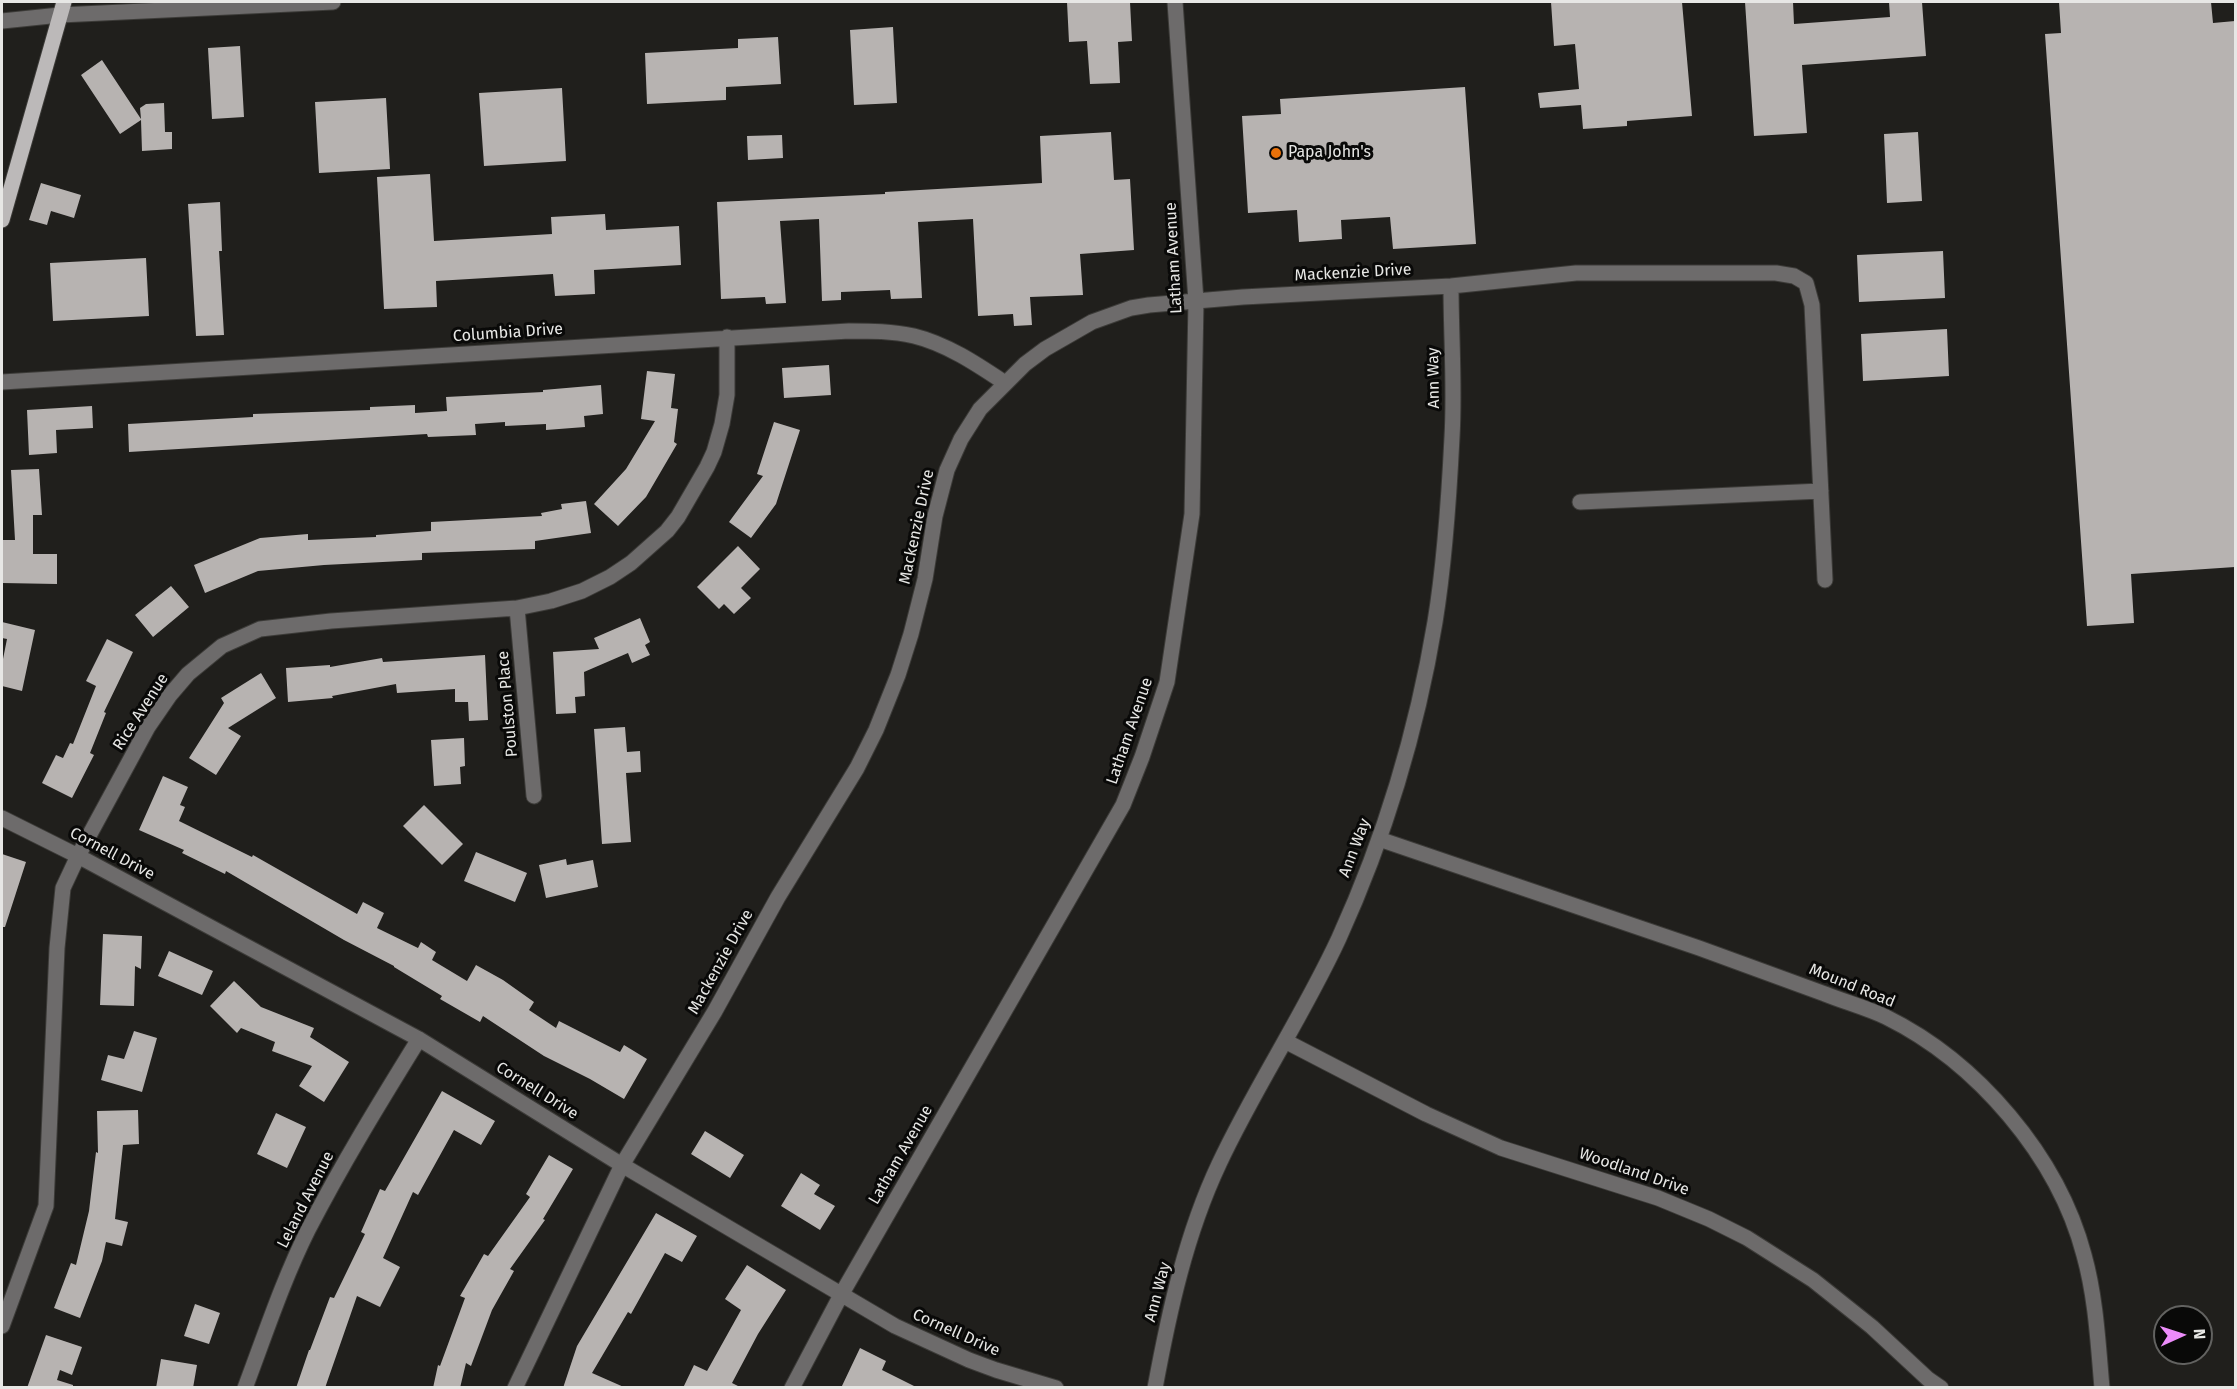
<!DOCTYPE html>
<style>
body{margin:0}
#map{position:relative;width:2237px;height:1389px;overflow:hidden;background:#201f1c;font-family:"Fira Sans",sans-serif}
canvas{display:block}
.frame{position:absolute;inset:0;border:3px solid #e7e7e5;pointer-events:none}
.north{position:absolute;left:2153px;top:1305px;width:60px;height:60px;box-sizing:border-box;background:#090908;border:2px solid #626260;border-radius:50%;rotate:87deg;font-size:16px;font-weight:700;line-height:24px;text-align:center;color:#e7e7e5}
.north::after{content:'';display:block;margin:auto;width:21px;height:27px;background:#ec8cfa;clip-path:polygon(50% 0,100% 100%,50% 72%,0 100%)}
</style>
<div id="map">
<canvas width="2237" height="1389"></canvas>
<div class="frame"></div>
<div class="north">N</div>
</div>
<script>
const ctx = document.querySelector('canvas').getContext('2d');
ctx.lineJoin = 'round';
function paint(path, color) {
  ctx.fillStyle = color;
  ctx.fill(path, 'evenodd');
}
function trace(path, color, width, dash) {
  ctx.strokeStyle = color;
  ctx.lineWidth = width;
  ctx.lineCap = dash ? 'butt' : 'round';
  ctx.setLineDash(dash || []);
  ctx.stroke(path);
}
function label(font, color, halo, rows, align = 'center') {
  ctx.font = font + ' "Fira Sans",sans-serif';
  ctx.lineWidth = 6;
  ctx.setLineDash([]);
  ctx.textBaseline = 'middle';
  ctx.strokeStyle = halo;
  ctx.fillStyle = color;
  for (const [text, x, y, turn = 0] of rows) {
    ctx.save();
    ctx.translate(x, y);
    ctx.rotate((+turn || 0) * Math.PI / 180);
    ctx.textAlign = isNaN(turn) ? turn : align;
    if (halo) ctx.strokeText(text, 0, 0);
    ctx.fillText(text, 0, 0);
    ctx.restore();
  }
}
const building = new Path2D(`
 M1067,2h63l2,39 -14,1 2,41 -30,1 -3,-43 -18,1z
 M1551,2h131l10,114 -65,5v5l-44,3 -2,-24 -41,3 -2,-15 41,-4 -4,-45 -21,2z
 M1745,2h48l1,22 96,-7 -1,-15h33l4,54 -124,9 5,68 -53,3z
 M2059,2h152l2,21 22,-2v546l-104,7 3,49 -47,3 -42,-592 16,-1z
 M893,27l4,76 -43,2 -4,-75z
 M778,37l3,47 -55,3v13l-79,4 -2,-51 93,-5v-9z
 M240,46l4,71 -32,2 -4,-71z
 M102,60l39,59 -1,-11 6,-4 18,-1 1,29h7v17l-30,2 -1,-31 -21,14 -39,-59z
 M1465,87l11,157 -83,5 -3,-32 -49,3 1,19 -43,3 -2,-32 -49,3 -6,-97 39,-2 -1,-15z
 M562,88l4,73 -82,5 -5,-73z
 M386,98l4,71 -71,4 -4,-71z
 M1111,132l3,48 16,-1 4,71 -54,4 3,41 -53,2 2,28 -18,1 -1,-12 -35,2 -5,-97 -55,3 4,76 -31,1 -1,-9 -49,2v8l-19,1 -3,-82 -39,2 6,82 -20,1 -1,-7 -44,2 -4,-97 168,-8v-2l157,-9 -2,-47z
 M1918,132l4,69 -35,2 -3,-69z
 M782,135l1,23 -35,2 -1,-24z
 M430,174l4,67 118,-7 -1,-17 54,-3 1,16 73,-4 2,39 -87,5 1,24 -40,2 -2,-22 -117,7 1,26 -53,2 -7,-132z
 M41,183l40,12 -7,23 -23,-7 -4,14 -18,-5z
 M220,202l2,49h-3l5,84 -28,1 -8,-132z
 M1943,251l2,47 -86,4 -2,-47z
 M146,258l3,58 -96,5 -3,-58z
 M1947,329l2,47 -86,5 -2,-47z
 M829,365l2,30 -47,3 -2,-30z
 M647,371l28,3 -4,34 7,1 -4,33 3,2 -31,53 -28,29 -24,-22 32,-35 29,-48 -14,-2z
 M601,385l2,29 -19,2 1,11 -39,3v-6l-41,2v-4l-30,2 1,11 -48,2 -1,-3 -298,18 -1,-28 125,-7v-3l117,-4v-3l45,-2v8l32,-2 -1,-14 97,-5v-2z
 M92,406l1,22 -37,2 1,23 -28,2 -2,-45z
 M774,422l26,8 -24,74 -25,34 -22,-16 34,-46 -6,-2z
 M39,469l3,46h-9v39h24v30l-55,-1v-43h13l-4,-70z
 M586,501l5,32 -56,8v8l-113,4v7l-98,5 -66,6 -53,22 -11,-28 66,-27 48,-4v6l68,-3v-2l55,-4v-9l111,-6 -1,-3 21,-4 -1,-5z
 M738,546l22,23 -19,19 10,10 -17,16 -10,-10 -5,5 -22,-22z
 M171,586l18,21 -36,30 -18,-22z
 M640,618l10,24 -5,3 5,10 -18,8 -4,-10 -44,19 1,24 -10,1 1,16 -20,1 -3,-62 46,-3 -5,-11z
 M2,622l33,8 -13,61 -20,-5v-22l5,-25 -5,-1z
 M107,639l26,13 -29,60 2,1 -16,40 4,2 -22,43 -30,-15 14,-28 7,3 7,-15 3,1 23,-58 -10,-5z
 M485,655l3,65 -19,1 -1,-19h-13v-13l-58,4 -1,-9 -64,12 1,2 -45,4 -2,-34 44,-3v2l52,-9 1,4z
 M261,673l15,25 -48,30 13,8 -25,39 -27,-17 35,-55 -3,-5z
 M625,727l2,25 13,-1 1,21 -15,1 5,69 -29,2 -8,-115z
 M464,738l1,28 -5,1 1,17 -27,2 -3,-46z
 M163,776l25,11 -8,18 5,2 -6,14 73,36 1,-2 104,59 6,-12 21,11 -7,15 41,20 3,-6 15,10 -4,8 35,21 9,-16 27,15 31,22 -5,8 27,18 3,-7 61,31 4,-7 23,14 -23,40 -34,-20 -46,-23 -61,-40 -3,6 -40,-23 2,-3 -48,-29v-1l-50,-26 -118,-69 -1,3 -43,-21 2,-3 -45,-20z
 M424,805l39,39 -21,21 -39,-39z
 M476,852l51,21 -12,29 -51,-21z
 M2,854l24,8 -21,65h-3z
 M566,859l1,6 26,-5 5,27 -52,11 -7,-33z
 M103,934l39,2 -1,33 -6,-3 -1,40 -34,-1z
 M169,951l44,20 -11,24 -44,-19z
 M234,981l27,26 53,21 -4,9 39,25 -25,40 -25,-16 13,-20 -40,-15 3,-9 -34,-14 -4,5 -27,-27z
 M134,1031l23,7 -15,54 -41,-12 7,-25 16,4z
 M442,1091l53,30 -14,24 -27,-15 -36,65 -5,-3 -30,66 17,9 -20,40 -23,-11 -32,92h-29l13,-38h1l20,-53 4,1 31,-64 -4,-2 19,-43 5,2z
 M138,1110l1,34 -16,1 -8,74 13,3 -6,24 -16,-4 -4,19 -22,57 -26,-10 17,-45 5,2 13,-54 7,-59 2,1 -1,-42z
 M276,1113l30,14 -19,41 -30,-14z
 M705,1131l39,24 -14,23 -39,-24z
 M549,1155l24,14 -30,50 2,1 -35,49 4,2 -22,39 -21,56 -5,-3 -6,25h-27l5,-23 2,1 25,-68 -5,-2 24,-42 4,2 42,-59 -4,-3z
 M801,1173l19,12 -6,9 21,12 -15,24 -39,-24z
 M656,1213l41,23 -15,26 -17,-9 -34,61 -3,-2 -36,61 34,15h-63l14,-42z
 M747,1265l39,25 -28,44 -26,49 10,5h-59l11,-23 13,6 34,-61 -16,-11z
 M195,1304l25,9 -11,31 -25,-8z
 M46,1335l36,12 -10,28 -12,-5 -3,10 16,5v3h-46z
 M860,1348l26,13 -4,9 36,18h-77z
 M161,1359l36,6 -4,23h-37z`);
const minor = new Path2D(`
 M2,21l58,-6 273,-13
 M2,382l847,-51c22,0 43,0 65,5 33,8 64,29 91,47
 M1580,502l241,-11
 M517,608l17,188
 M2,818l76,38 341,183 203,126 273,161 74,34 27,10 60,18
 M1379,839c107,36 213,73 320,109 42,15 84,31 126,46 20,8 42,14 61,23 91,45 172,139 198,238 12,43 14,88 18,133
 M1285,1041l141,73 75,34 157,50 51,21 38,19 66,42 59,47 56,52 13,9
 M2,1326l44,-120 11,-258 6,-60 15,-32 70,-129 22,-32 18,-21 34,-28 38,-17 71,-8 186,-13 34,-7 31,-10 28,-14 21,-14 36,-32 11,-14 29,-50 7,-15 8,-28 5,-29v-58
 M245,1388c20,-53 38,-108 63,-158 34,-66 72,-128 111,-191
 M515,1388l107,-223 93,-154 63,-114 79,-129 19,-38 22,-55 13,-41 14,-55 10,-63 12,-46 14,-31 19,-30 45,-45 20,-15 47,-27 39,-14 18,-3 94,-8 208,-11 125,-13h200l18,3 12,7 6,22 13,275
 M792,1388l49,-93 282,-490 19,-48 25,-75 25,-168 4,-213 -21,-299
 M1155,1388c14,-76 31,-154 64,-224 36,-77 84,-148 120,-226 45,-99 78,-208 96,-316 10,-61 14,-124 17,-185 3,-50 -1,-101 -1,-151`);
const major = new Path2D(`
 M2,220l62,-218`);
const markers = [
 [1276,153,6,"#e8710a"]
];
const poiNames = [
 ["Papa John's",1288,153]
];
const streetNames = [
 ["Latham Avenue",1174,258,-93],
 ["Mackenzie Drive",1353,273,-3],
 ["Columbia Drive",508,333,-4],
 ["Ann Way",1434,378,-91],
 ["Mackenzie Drive",917,527,-78],
 ["Poulston Place",508,704,-95],
 ["Rice Avenue",141,712,-57],
 ["Latham Avenue",1130,731,-71],
 ["Ann Way",1355,848,-69],
 ["Cornell Drive",112,854,28],
 ["Mackenzie Drive",721,962,-61],
 ["Mound Road",1852,986,22],
 ["Cornell Drive",537,1091,32],
 ["Latham Avenue",901,1155,-60],
 ["Woodland Drive",1634,1172,19],
 ["Leland Avenue",306,1200,-63],
 ["Ann Way",1158,1292,-75],
 ["Cornell Drive",956,1333,24]
];
paint(building, '#b7b3b1');
trace(minor, '#3c3b38', 17);
trace(major, '#3c3b38', 17);
trace(minor, '#6d6b6b', 15);
trace(major, '#bcb9b9', 15);
for (const [x, y, r, color] of markers) {
  const dot = new Path2D();
  dot.arc(x, y, r, 0, 2 * Math.PI);
  ctx.fillStyle = color;
  ctx.fill(dot);
  trace(dot, '#090908', 2);
}
label('16px', '#e7e7e5', '#090908', poiNames, 'left');
label('16px', '#e7e7e5', '#090908', streetNames);
</script>
